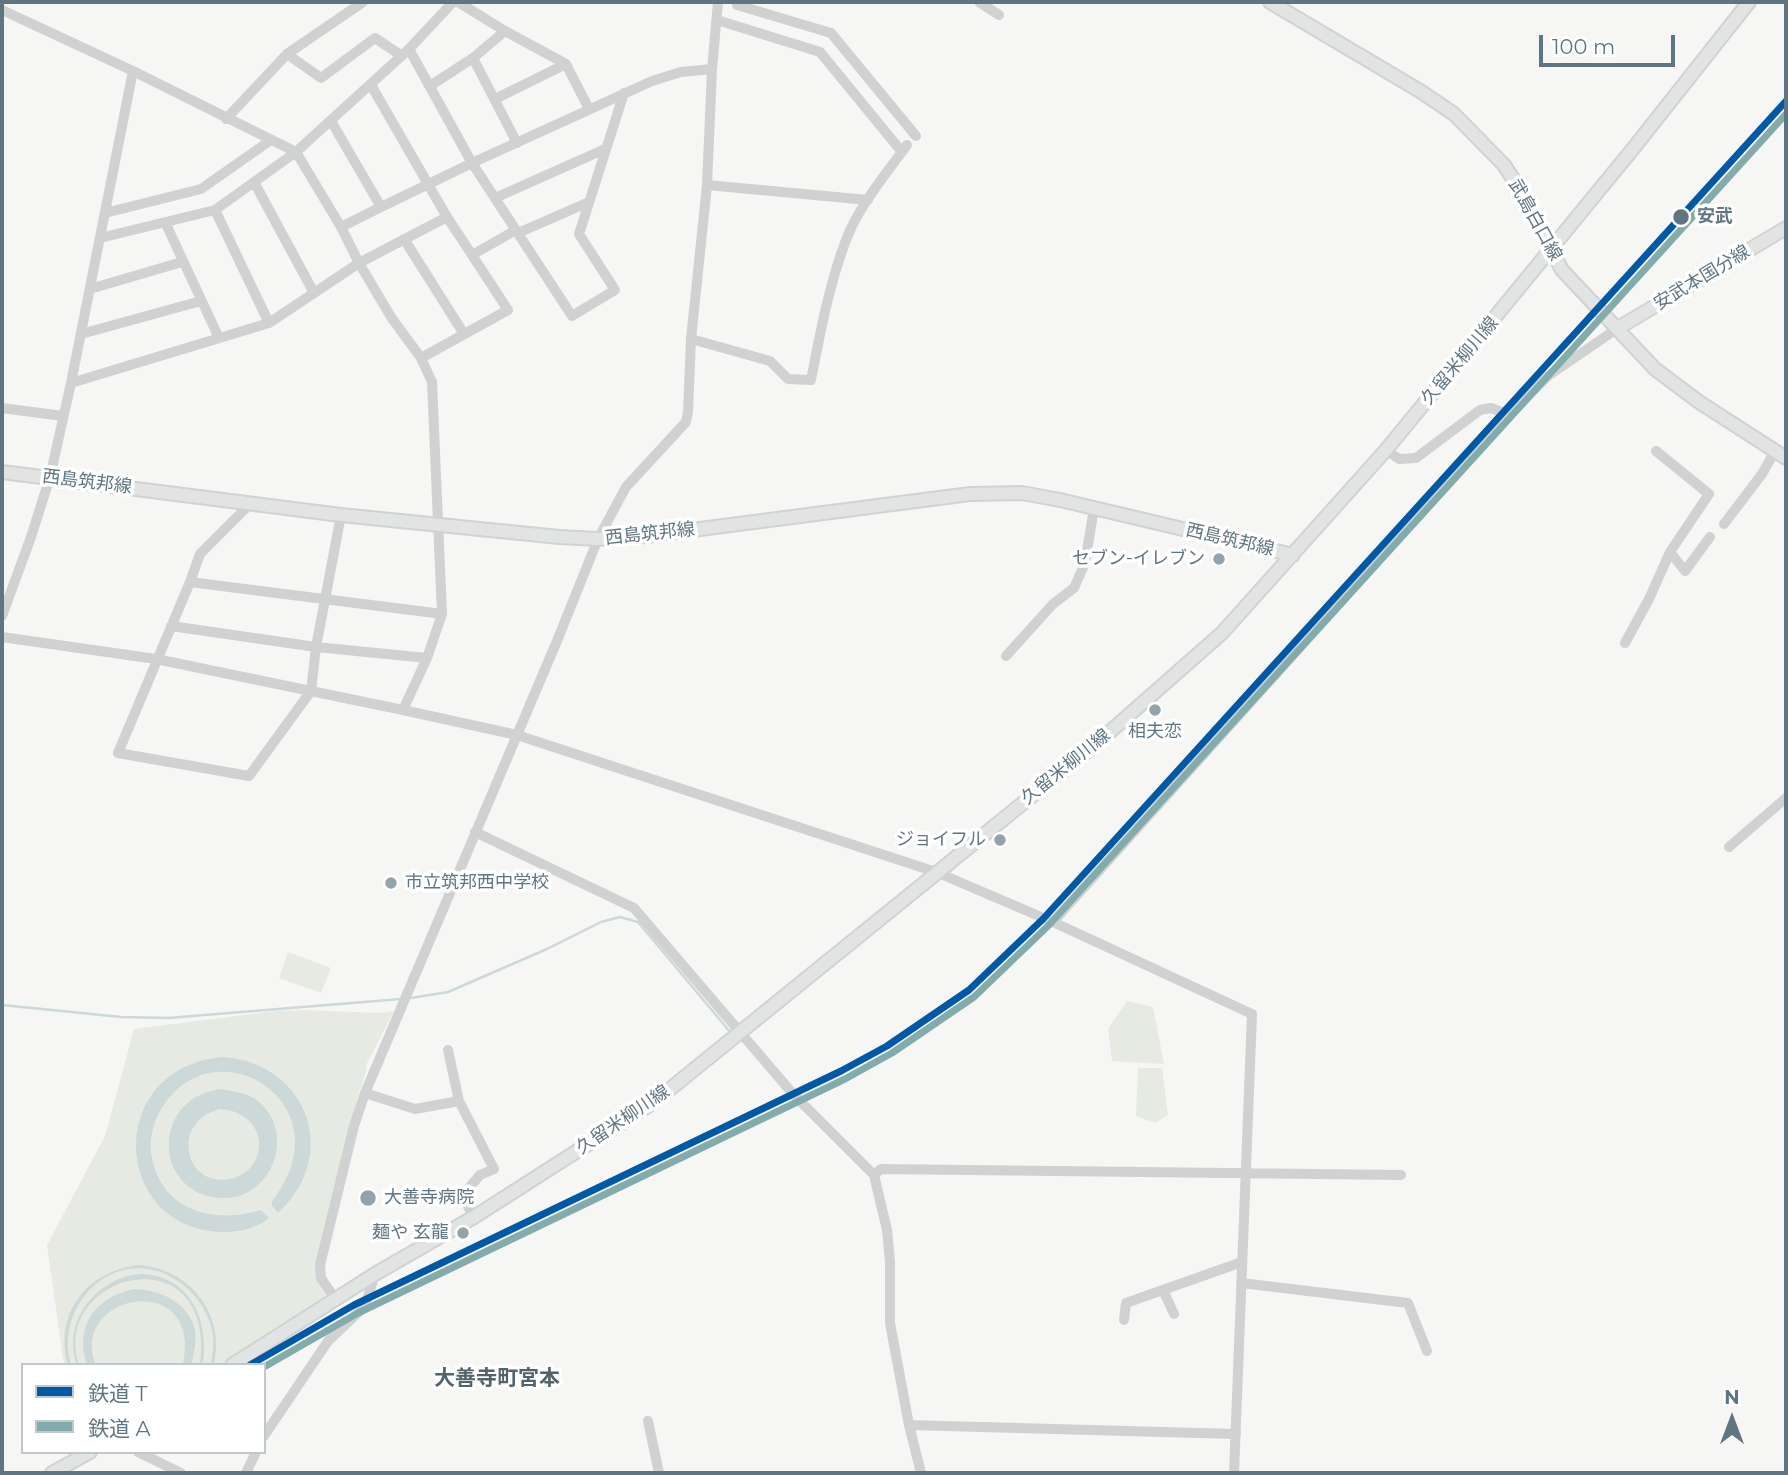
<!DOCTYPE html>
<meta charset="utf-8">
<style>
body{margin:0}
#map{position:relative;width:1788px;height:1475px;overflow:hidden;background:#f6f6f4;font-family:Montserrat,"Noto Sans JP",sans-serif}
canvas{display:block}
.frame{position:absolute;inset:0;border:4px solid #5f7682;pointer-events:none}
.legend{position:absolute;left:21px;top:1363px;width:245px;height:91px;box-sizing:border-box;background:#fff;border:2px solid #bfc8cd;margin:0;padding:9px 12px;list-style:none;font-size:21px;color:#5f7682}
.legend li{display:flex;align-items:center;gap:14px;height:35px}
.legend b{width:35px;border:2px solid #bfc8cd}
.north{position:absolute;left:1697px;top:1384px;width:70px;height:70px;-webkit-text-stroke:5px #fff;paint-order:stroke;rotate:0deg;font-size:19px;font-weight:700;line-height:28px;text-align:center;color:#5f7682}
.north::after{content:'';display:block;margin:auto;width:24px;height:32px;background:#5f7682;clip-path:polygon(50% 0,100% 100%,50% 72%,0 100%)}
.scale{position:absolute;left:1539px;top:35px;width:136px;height:32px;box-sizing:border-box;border:4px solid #5f7682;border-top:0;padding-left:9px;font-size:21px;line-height:24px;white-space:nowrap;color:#5f7682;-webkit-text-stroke:5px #fff;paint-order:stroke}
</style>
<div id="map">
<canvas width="1788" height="1475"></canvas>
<div class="frame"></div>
<ul class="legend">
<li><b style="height:9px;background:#0059a6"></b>鉄道 T</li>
<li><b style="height:9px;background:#84abab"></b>鉄道 A</li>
</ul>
<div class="north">N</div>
<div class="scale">100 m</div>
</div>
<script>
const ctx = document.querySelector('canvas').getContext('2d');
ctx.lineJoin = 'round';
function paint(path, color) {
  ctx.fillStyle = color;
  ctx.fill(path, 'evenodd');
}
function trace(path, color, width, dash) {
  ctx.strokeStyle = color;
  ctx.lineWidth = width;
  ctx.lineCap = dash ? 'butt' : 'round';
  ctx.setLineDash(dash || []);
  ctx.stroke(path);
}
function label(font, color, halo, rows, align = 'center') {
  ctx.font = font + ' Montserrat,"Noto Sans JP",sans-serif';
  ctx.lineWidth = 7;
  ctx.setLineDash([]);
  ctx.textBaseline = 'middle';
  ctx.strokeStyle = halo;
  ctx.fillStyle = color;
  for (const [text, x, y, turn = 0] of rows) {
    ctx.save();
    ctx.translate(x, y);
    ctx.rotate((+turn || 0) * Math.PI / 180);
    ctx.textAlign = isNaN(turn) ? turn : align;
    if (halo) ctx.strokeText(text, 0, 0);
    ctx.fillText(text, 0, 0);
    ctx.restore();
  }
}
const green = new Path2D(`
 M288,952l43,16 -10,25 -42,-15z
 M1127,1001l26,6 11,57 -52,-3 -4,-32z
 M303,1010l75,3 16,-2 -28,54 1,4 -10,30 -38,179 10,20 -106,67h-159l-17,-120 58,-109 29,-107 142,-18z
 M1138,1068h24l6,47 -13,8 -19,-7z`);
const water = new Path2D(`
 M224,1057c84,7 117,99 54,156l-6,-7v-5c75,-95 -52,-176 -107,-98 -10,14 -16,32 -14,50 8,57 62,72 110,57l8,8c-11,10 -30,14 -45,14 -113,-1 -121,-166 0,-175z
 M219,1089c13,2 25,3 36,10 43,30 19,101 -33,99 -16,0 -32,-7 -42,-20 -18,-23 -14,-59 10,-77 9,-7 18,-9 29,-12zM220,1109c27,1 49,25 35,52 -5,10 -15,16 -26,18 -46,8 -58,-58 -9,-70z
 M138,1265c51,3 88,49 76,99h-3c2,-13 4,-26 0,-38 -10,-35 -46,-63 -83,-57 -43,8 -69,54 -57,96h-3c-14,-52 18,-93 70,-100z
 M142,1274c50,3 67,47 61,91h-3c17,-134 -151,-93 -121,0h-2c-16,-44 21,-89 65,-91z
 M134,1289c25,0 56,14 61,42 2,10 -2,23 -3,34h-9c20,-98 -116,-71 -87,0h-9c-13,-40 9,-68 47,-76z`);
const stream = new Path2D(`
 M411,998l37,-6 99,-43 54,-27 19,-5 18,5 93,111
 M2,1005l119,12 47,1 233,-19`);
const minor = new Path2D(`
 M458,2l47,29 61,33 23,45
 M738,2l-1,3 94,28 85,103
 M979,2l20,13
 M2,10l131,61 163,81 45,75 18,36 32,54 30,41 11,24 10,232 -15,44 -24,52
 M717,20l103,32 82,100
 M409,49l63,114 100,153 43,-26 -36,-56 45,-141
 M287,54l34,24 54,-40 27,18
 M473,58l44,85
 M371,85l76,132
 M430,86l43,-28 32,-27
 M495,99l71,-35
 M226,119l61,-65 76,-52
 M331,121l50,86 91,-44 180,-82 29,-9 31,-3
 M254,182l60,111
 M707,185l161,15
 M495,198l110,-49
 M215,210l54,113
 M105,213l96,-24 70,-49
 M165,222l54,116
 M341,227l40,-20
 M518,233l71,-31
 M100,238l115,-28 81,-58 113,-103 44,-47
 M404,239l60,95
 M90,289l92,-27
 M81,334l120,-33
 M691,339l79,22 18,18 23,1c9,-46 18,-95 35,-140 13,-34 39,-65 61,-95
 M421,358l87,-48 -36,-55 44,-25
 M71,383l198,-60 90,-60 88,-46 25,38
 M2,408l61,8
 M1386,450l13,9 17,-1 64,-48 11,-2 18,7
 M1656,451l53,43 -39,58
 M251,503l-51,51 -10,28 -72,171 131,23 62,-85 5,-44 25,-132
 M1724,524l38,-50 13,-23
 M190,582l252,32
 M2,616l29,-79 19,-60 21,-94 62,-312
 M171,626l145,21 111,11
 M2,637l154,22 247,51 114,25 419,137 117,50 199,92 -18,459
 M1625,643l24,-44 21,-47 15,19 25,-34
 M1006,656l47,-52 21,-16 11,-25 9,-55
 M475,832l159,76 159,186 81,81 13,55 3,32v61l19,102 12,48
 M1729,847l57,-49
 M1053,922l456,-507 39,-39 70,-48
 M448,1050l11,51 35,68 -14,6 -18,21 12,21
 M365,1093l50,16 44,-8
 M874,1175l7,-6 520,6
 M1241,1283l167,20 19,48
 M1163,1290l11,24
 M336,1300l-15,-22 -1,-13 34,-139 11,-33 192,-452 41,-102 28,-52 60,-65 2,-10 3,-73 16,-154 5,-116 6,-67
 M1124,1320l2,-17 116,-41
 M648,1421l11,52
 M909,1425l327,9
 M264,1436l64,-95 37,-35 10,-32
 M138,1452l43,21
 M246,1473l10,-21`);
const major = new Path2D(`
 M1270,2l150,89 34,23 50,51 17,26 41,79 93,99 44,33 87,56
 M1618,328l168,-100
 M2,472l339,43 218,22 39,2 48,-3 324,-42 52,-1 38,7 233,55
 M232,1365l143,-91 99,-57 180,-115 442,-358 126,-111 164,-183 246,-300 117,-148
 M52,1473l38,-21`);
const rail1 = new Path2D(`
 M250,1365l104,-60 487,-234 46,-25 82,-56 74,-71 743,-818`);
const rail2 = new Path2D(`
 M264,1367l94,-54 487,-234 47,-26 82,-56 75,-72 737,-811`);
const markers = [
 [1681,217,9,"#5f7682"],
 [1219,559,7,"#94a3aa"],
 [1155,710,7,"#94a3aa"],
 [1000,840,7,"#94a3aa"],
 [391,883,7,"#94a3aa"],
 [368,1198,9,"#94a3aa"],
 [463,1233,7,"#94a3aa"]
];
const stopNames = [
 ["安武",1697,217]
];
const streetNames = [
 ["武島白口線",1535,220,61],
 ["安武本国分線",1702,278,-31],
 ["久留米柳川線",1460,361,-50],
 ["西島筑邦線",87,482,7],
 ["西島筑邦線",650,534,-6],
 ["西島筑邦線",1230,540,13],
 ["久留米柳川線",1066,767,-39],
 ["久留米柳川線",623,1120,-34]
];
const poiNames = [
 ["セブン-イレブン",1205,559],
 ["相夫恋",1155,732,"center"],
 ["ジョイフル",986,840],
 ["市立筑邦西中学校",405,883,"left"],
 ["大善寺病院",384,1198,"left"],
 ["麺や 玄龍",449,1233]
];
const quarterNames = [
 ["大善寺町宮本",497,1379]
];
paint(green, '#e6eae2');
paint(water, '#cdd8d9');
trace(stream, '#cdd8d9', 2.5);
trace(major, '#d1d3d3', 16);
trace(minor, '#d0d1d1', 10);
trace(major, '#e2e3e3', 12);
trace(rail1, '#0059a6', 7);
trace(rail2, '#84abab', 7);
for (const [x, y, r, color] of markers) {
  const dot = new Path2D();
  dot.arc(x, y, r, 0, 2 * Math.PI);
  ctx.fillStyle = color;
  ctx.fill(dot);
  trace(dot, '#fff', 2.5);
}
label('bold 18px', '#5f7682', '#fff', stopNames, 'left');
label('18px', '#5f7682', '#fff', streetNames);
label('18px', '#5f7682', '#fff', poiNames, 'right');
label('bold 21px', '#52636c', '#fff', quarterNames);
</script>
